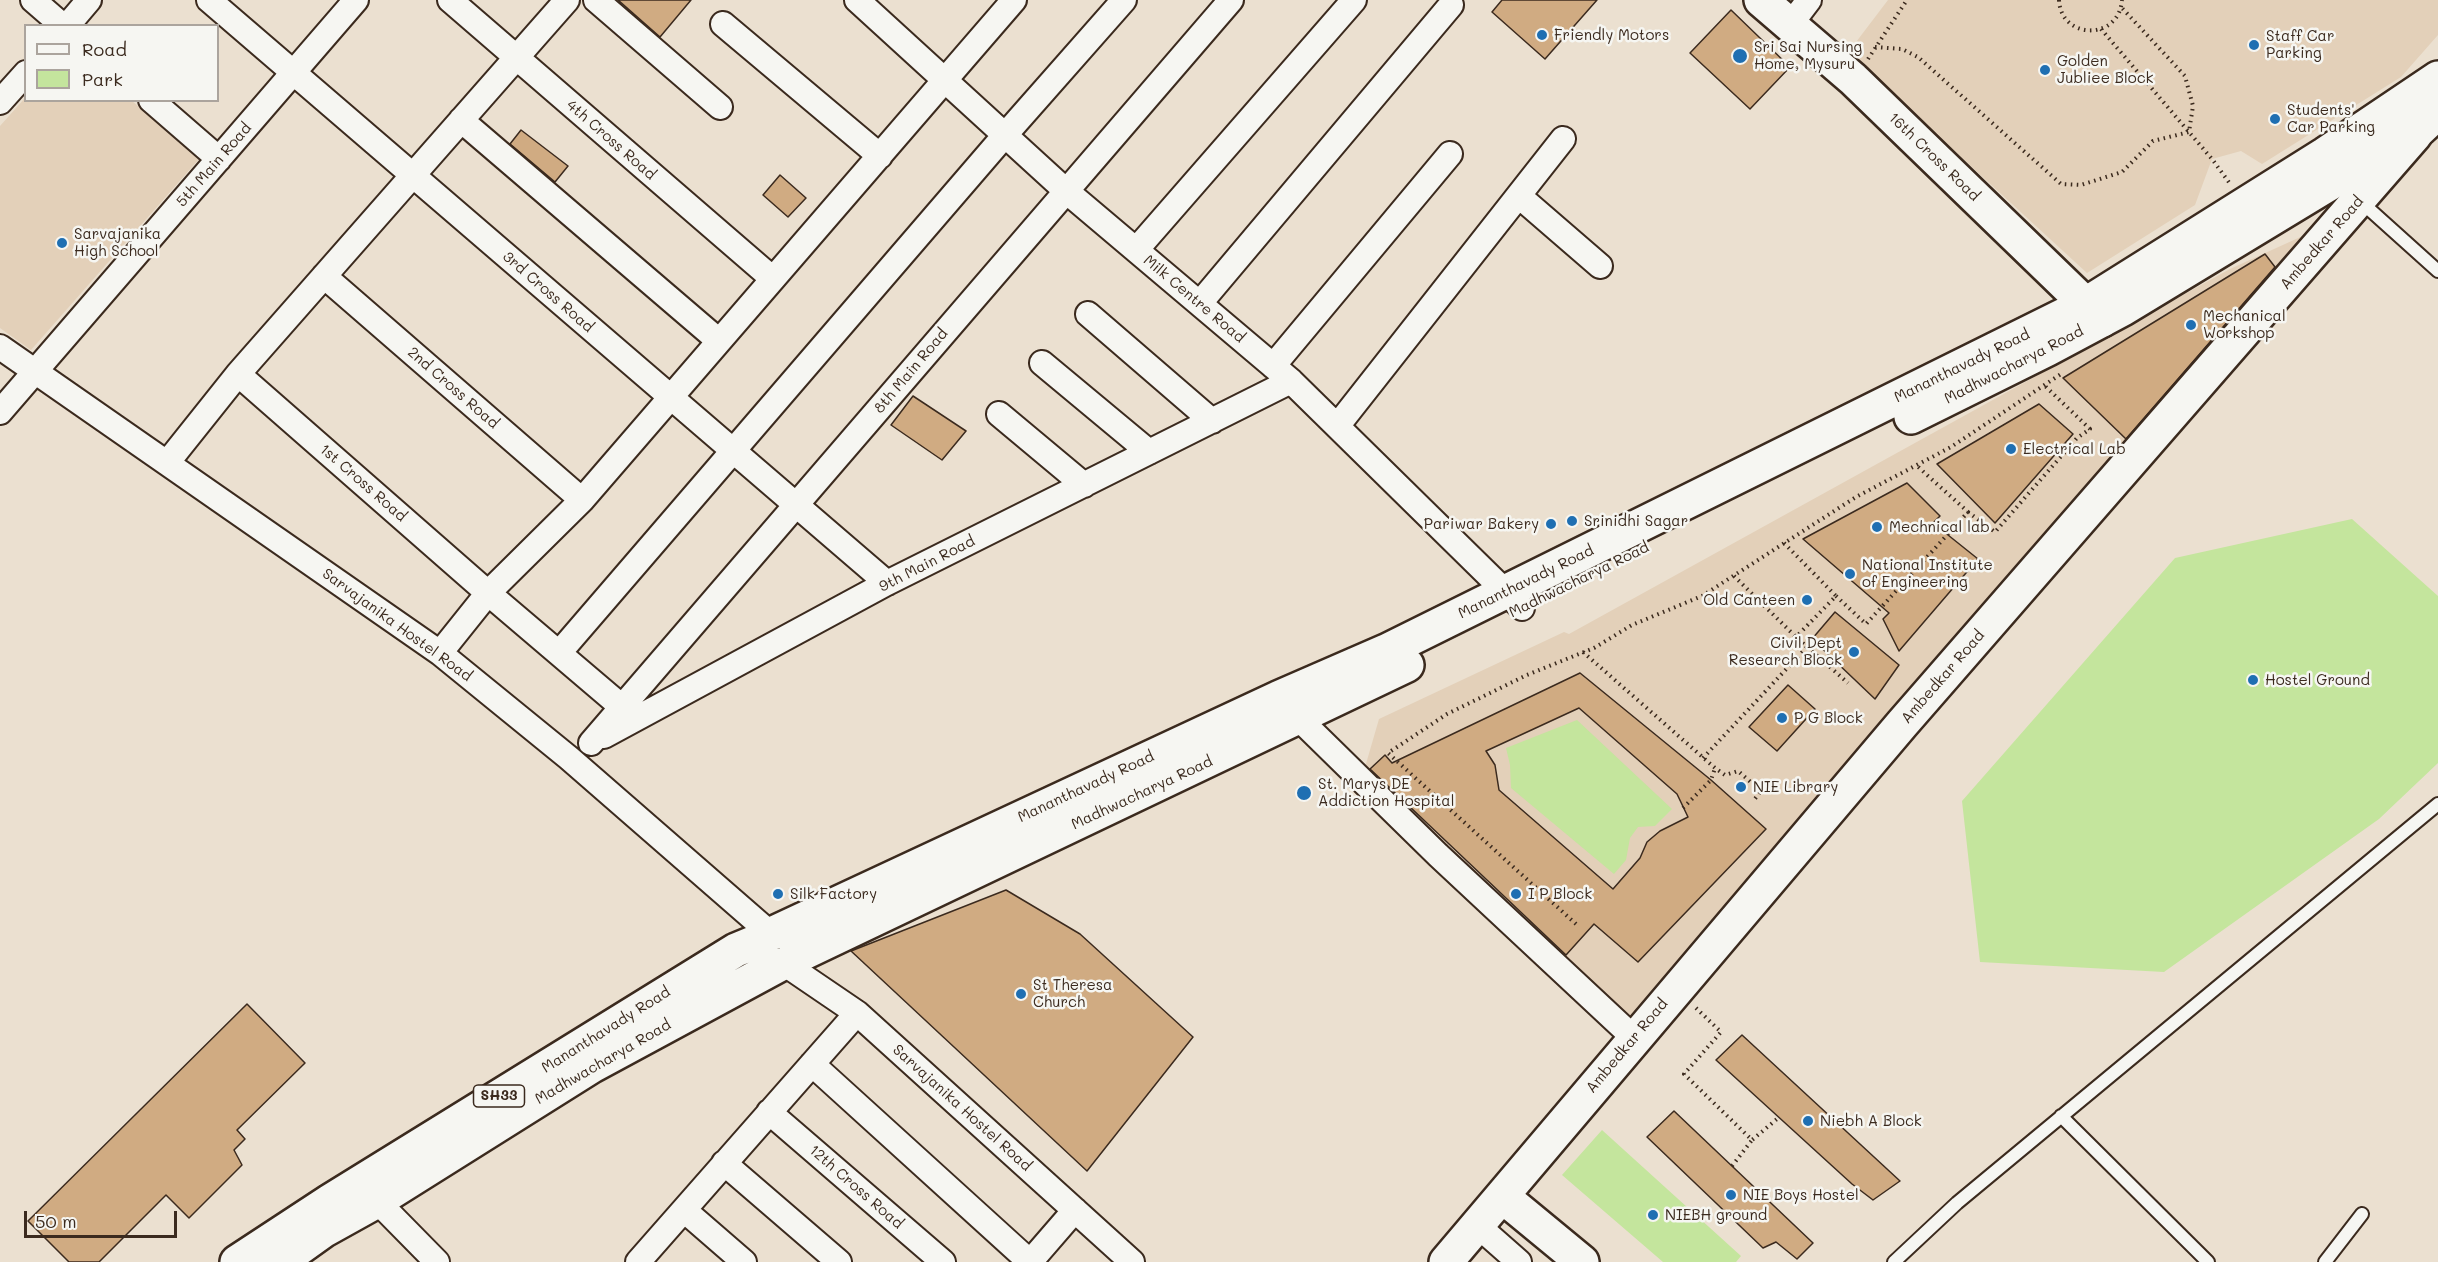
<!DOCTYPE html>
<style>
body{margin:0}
#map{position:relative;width:2438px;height:1262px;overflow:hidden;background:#ebe0d0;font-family:Mali,sans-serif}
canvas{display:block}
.legend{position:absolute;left:24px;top:24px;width:195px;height:78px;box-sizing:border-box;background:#f6f6f2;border:2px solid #aba49d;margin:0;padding:8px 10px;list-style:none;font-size:18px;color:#3b2a1e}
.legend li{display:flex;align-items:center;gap:12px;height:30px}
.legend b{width:30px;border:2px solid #aba49d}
.scale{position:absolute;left:24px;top:1211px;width:153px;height:27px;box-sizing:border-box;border:3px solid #3b2a1e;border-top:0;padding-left:8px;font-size:18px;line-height:21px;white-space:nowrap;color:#3b2a1e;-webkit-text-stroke:4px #f6f6f2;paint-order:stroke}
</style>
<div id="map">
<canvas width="2438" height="1262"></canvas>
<ul class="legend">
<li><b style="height:8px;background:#f6f6f2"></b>Road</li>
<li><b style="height:16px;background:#c4e59d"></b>Park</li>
</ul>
<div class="scale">50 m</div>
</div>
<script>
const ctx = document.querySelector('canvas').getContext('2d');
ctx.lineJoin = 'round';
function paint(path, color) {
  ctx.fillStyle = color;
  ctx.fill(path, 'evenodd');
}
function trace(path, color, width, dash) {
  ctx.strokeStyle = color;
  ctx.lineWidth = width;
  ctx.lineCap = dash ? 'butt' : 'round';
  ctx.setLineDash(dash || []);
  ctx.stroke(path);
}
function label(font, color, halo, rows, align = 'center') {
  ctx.font = font + ' Mali,sans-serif';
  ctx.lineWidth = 5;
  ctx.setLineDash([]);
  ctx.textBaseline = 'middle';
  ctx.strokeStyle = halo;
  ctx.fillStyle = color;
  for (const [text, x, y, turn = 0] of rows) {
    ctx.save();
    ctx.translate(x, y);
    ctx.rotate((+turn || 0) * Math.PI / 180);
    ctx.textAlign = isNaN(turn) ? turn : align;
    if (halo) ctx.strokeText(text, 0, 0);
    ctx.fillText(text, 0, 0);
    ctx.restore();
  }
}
const built = new Path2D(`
 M1888,0h550v35l-37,42 -139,87 -21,-13 -29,8 -17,46 -108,68 -224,-206 -13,-17z
 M25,98l1,2 106,1 68,57 -169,192 -31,-22v-202z
 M2307,234l-409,485 -271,304 -266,-242 18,-62 185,-87 5,2 661,-365z`);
const green = new Path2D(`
 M2352,519l86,77v167l-59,56 -215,153 -184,-10 -18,-161 213,-243z
 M1577,720l95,89 -17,17 -17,1 -8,11 -4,22 -12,14 -103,-86 -1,-23 -4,-17z
 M1602,1130l139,126 -5,6h-73l-101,-87z`);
const building = new Path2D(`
 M618,0h73l-31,37z
 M1502,0h95l-52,59 -53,-47z
 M1731,10l59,57 -40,42 -60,-56z
 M521,130l47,36 -13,16 -45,-38z
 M780,175l26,23 -18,19 -25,-22z
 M2265,254l10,13 -149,172 -63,-61z
 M913,396l53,35 -24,29 -51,-35z
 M2039,404l34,30 -78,89 -58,-59z
 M1907,483l33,33 -7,7 45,36 -79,92 -16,-32 6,-6 -86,-74z
 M1835,612l64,53 -24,34 -63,-60z
 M1580,673l131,107 55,49 -128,133 -44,-38 -28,31 -196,-186 15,-14 7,8zM1579,708l98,86 11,23 -28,14 -13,11 -7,16 -27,31 -114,-99 -4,-25 -9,-14z
 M1788,685l27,24 -38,42 -28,-24z
 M1006,890l74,44 113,103 -106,134 -236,-220z
 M247,1004l58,59 -68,67 8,9 -11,11 8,15 -53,53 -23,-23 -67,67h-30l-41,-41z
 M1742,1035l158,146 -27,19 -21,-16 -136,-124z
 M1674,1111l139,132 -16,16 -21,-17 -13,6 -116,-111z`);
const path = new Path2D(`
 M2059,0c2,40 60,41 63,0
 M2101,29l111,130 19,26
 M1875,47l27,2 16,8 143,127 20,1 41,-13 31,-31 36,-9 4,-26 -8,-30 -63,-68
 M1868,59l39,-59
 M1968,512l27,20 82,-94 13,-9 -46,-44
 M1784,543l52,53 -40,41
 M1734,576l62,61 52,46
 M1836,596l30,28 102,-112 -52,-47
 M1583,652l132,116 10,7 13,-4 23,20 -7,9
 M1703,758l104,-111
 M1683,808l28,-28 4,-12
 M1576,924l-188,-171 59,-39 80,-39 67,-27 38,-23 70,-29 154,-99 95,-50 110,-73
 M1696,1008l25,24 -37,42 68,66 25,-21
 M1732,1166l20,-26`);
const lane = new Path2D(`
 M2359,200l79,71
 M2061,1116l147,146
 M1894,1262l63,-59 481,-399
 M2325,1262l37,-48`);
const street = new Path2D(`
 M33,0l30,26
 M209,0l678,583
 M450,0l323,279
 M596,0l124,107
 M857,0l208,190 226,191 231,227
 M723,24l157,132
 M1790,25l19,-25
 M67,26l22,-26
 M151,100l68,59
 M0,102l26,-29
 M461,120l258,221
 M1519,196l81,70
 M1136,250l218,-250
 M324,276l258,224
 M1200,303l251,-298
 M1088,314l124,107
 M0,347l440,306 129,105 202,176
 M1042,363l107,89
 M1273,366l177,-212
 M238,374l250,219 134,114
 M0,412l356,-412
 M999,414l85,71
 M1338,425l225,-286
 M167,463l71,-89 329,-374
 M440,653l48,-60 94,-93 432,-500
 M559,653l446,-518 119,-135
 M1286,706l152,149 196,183
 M604,736l283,-153 404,-202
 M591,743l640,-743
 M785,964l72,49 275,249
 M812,1064l218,198
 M769,1112l174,150
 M724,1163l115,99
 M377,1201l60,61
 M684,1210l60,52
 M1477,1225l42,37
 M638,1262l219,-249
 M1030,1262l45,-52`);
const secondary = new Path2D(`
 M1761,0l92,79 249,241
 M1502,1196l80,66
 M1446,1262l456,-538 513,-589`);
const primary = new Path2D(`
 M1911,417l137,-68 75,-40 297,-180 18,-17
 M776,932l502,-234 108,-47 700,-347 239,-150 113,-76
 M793,958l614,-293
 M237,1262l93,-61 406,-251 29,-12
 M280,1262l43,-31 54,-30 215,-135 187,-101`);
const markers = [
 [1542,35,6,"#1f6fb2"],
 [2254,45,6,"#1f6fb2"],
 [1740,56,8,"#1f6fb2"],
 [2045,70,6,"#1f6fb2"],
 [2275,119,6,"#1f6fb2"],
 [62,243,6,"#1f6fb2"],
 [2191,325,6,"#1f6fb2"],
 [2011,449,6,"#1f6fb2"],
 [1572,521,6,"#1f6fb2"],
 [1551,524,6,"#1f6fb2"],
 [1877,527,6,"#1f6fb2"],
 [1850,574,6,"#1f6fb2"],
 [1807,600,6,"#1f6fb2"],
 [1854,652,6,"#1f6fb2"],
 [2253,680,6,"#1f6fb2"],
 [1782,718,6,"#1f6fb2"],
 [1741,787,6,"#1f6fb2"],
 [1304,793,8,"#1f6fb2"],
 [778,894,6,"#1f6fb2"],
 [1516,894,6,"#1f6fb2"],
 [1021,994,6,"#1f6fb2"],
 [1808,1121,6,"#1f6fb2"],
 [1731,1195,6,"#1f6fb2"],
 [1653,1215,6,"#1f6fb2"]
];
const shields = [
 [499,1096,51]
];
const shieldNames = [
 ["SH33",499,1096]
];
const poiNames = [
 ["Friendly Motors",1554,35],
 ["Staff Car",2266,36],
 ["Parking",2266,53],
 ["Sri Sai Nursing",1754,47],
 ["Home, Mysuru",1754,64],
 ["Golden",2057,61],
 ["Jubliee Block",2057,78],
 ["Students'",2287,110],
 ["Car Parking",2287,127],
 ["Sarvajanika",74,234],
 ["High School",74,251],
 ["Mechanical",2203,316],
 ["Workshop",2203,333],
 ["Electrical Lab",2023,449],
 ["Srinidhi Sagar",1584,521],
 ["Pariwar Bakery",1539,524,"right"],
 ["Mechnical lab",1889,527],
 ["National Institute",1862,565],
 ["of Engineering",1862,582],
 ["Old Canteen",1795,600,"right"],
 ["Civil Dept",1842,643,"right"],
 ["Research Block",1842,660,"right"],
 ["Hostel Ground",2265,680],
 ["P G Block",1794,718],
 ["St. Marys DE",1318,784],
 ["Addiction Hospital",1318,801],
 ["NIE Library",1753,787],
 ["Silk Factory",790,894],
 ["I P Block",1528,894],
 ["St Theresa",1033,985],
 ["Church",1033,1002],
 ["Niebh A Block",1820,1121],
 ["NIE Boys Hostel",1743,1195],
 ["NIEBH ground",1665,1215]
];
const streetNames = [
 ["4th Cross Road",611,140,41],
 ["16th Cross Road",1934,157,44],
 ["5th Main Road",214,165,-49],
 ["Ambedkar Road",2322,243,-49],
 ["3rd Cross Road",548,292,41],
 ["Milk Centre Road",1194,299,40],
 ["Madhwacharya Road",2014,365,-27],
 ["Mananthavady Road",1962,366,-26],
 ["8th Main Road",911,371,-50],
 ["2nd Cross Road",453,388,41],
 ["1st Cross Road",363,483,41],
 ["9th Main Road",927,564,-27],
 ["Madhwacharya Road",1579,580,-26],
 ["Mananthavady Road",1526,582,-26],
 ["Sarvajanika Hostel Road",397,625,36],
 ["Ambedkar Road",1943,677,-49],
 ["Mananthavady Road",1086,787,-25],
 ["Madhwacharya Road",1142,793,-25],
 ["Mananthavady Road",606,1030,-32],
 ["Ambedkar Road",1627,1046,-50],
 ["Madhwacharya Road",603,1062,-30],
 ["Sarvajanika Hostel Road",962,1108,42],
 ["12th Cross Road",856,1187,41]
];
paint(built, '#e3d0b9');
paint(green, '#c4e59d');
paint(building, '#d0ab82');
trace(building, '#3b2a1e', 1.5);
trace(lane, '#3b2a1e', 16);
trace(street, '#3b2a1e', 28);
trace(secondary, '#3b2a1e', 38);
trace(primary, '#3b2a1e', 38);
trace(path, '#3b2a1e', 4, [1.5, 4.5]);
trace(lane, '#f6f6f2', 12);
trace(street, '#f6f6f2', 24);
trace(secondary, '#f6f6f2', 33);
trace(primary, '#f6f6f2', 33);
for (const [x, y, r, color] of markers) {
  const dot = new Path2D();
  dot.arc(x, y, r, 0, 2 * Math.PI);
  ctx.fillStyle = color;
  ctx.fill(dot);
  trace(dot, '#f6f6f2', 2);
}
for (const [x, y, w] of shields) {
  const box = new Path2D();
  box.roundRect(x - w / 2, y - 11, w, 22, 4.5);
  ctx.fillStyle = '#f6f6f2';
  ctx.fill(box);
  trace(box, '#3b2a1e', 1.5);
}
label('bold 14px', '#3b2a1e', null, shieldNames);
label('15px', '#3b2a1e', '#f6f6f2', poiNames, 'left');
label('15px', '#3b2a1e', '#f6f6f2', streetNames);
</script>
